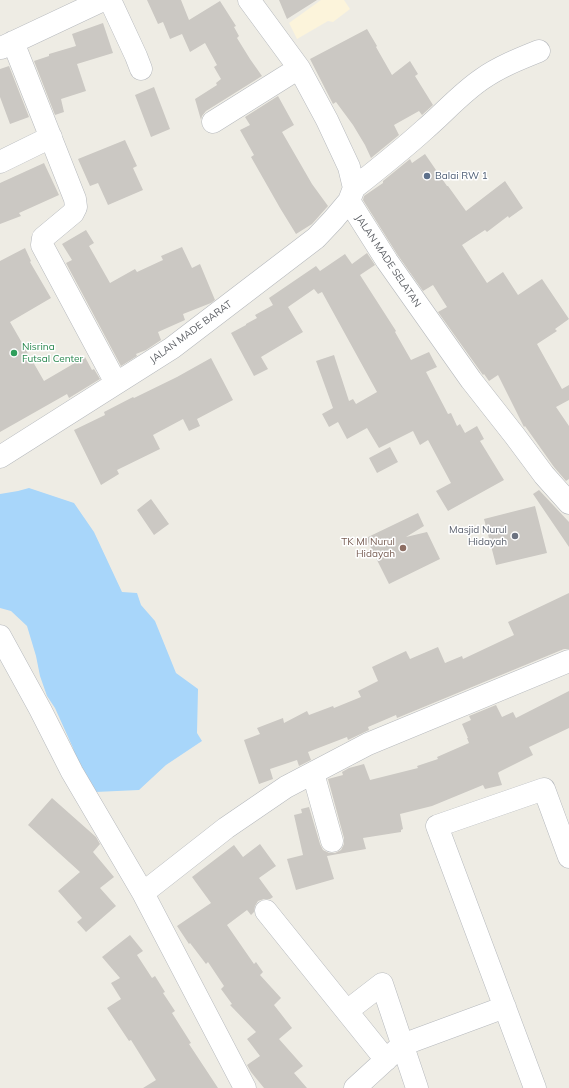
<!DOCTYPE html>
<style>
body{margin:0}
canvas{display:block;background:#eeece4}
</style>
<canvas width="569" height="1088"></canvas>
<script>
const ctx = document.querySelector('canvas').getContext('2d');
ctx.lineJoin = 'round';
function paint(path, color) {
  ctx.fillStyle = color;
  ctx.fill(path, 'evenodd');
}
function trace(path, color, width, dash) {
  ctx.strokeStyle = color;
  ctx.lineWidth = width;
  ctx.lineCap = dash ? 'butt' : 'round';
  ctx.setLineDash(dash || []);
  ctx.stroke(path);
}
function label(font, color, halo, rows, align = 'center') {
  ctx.font = font + ' Mulish,sans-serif';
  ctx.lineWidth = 3;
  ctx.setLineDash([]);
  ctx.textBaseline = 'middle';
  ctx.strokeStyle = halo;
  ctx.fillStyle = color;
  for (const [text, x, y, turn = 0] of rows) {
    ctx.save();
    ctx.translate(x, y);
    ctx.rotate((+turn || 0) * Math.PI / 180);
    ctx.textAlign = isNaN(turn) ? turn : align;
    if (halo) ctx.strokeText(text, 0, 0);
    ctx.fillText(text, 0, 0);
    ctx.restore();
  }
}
const commercial = new Path2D(`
 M321,0h23l6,9 -17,13 -5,-1 -31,18 -8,-16z`);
const water = new Path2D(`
 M29,488l45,15 20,29 28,60 15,1 4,12 14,16 21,52 22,16 -1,44 5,8 -36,24 -27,25 -44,2 -18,-27 -4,-17 -18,-40 -8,-12 -7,-20 -4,-20 -9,-30 -16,-15 -11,-3v-114l18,-3z`);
const building = new Path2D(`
 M147,0h34l8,20 31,-19 16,25 -2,1 5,9 -2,2 13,21 12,17 -56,35 -4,5 -1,4 -6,-21 22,-14 -1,-2 5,-4 -7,-12 3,-2 -12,-22 -15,9 -8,-18 -12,5 -7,-17 -5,2z
 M279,0h38l-30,19z
 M103,23l10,30 -36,11 9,27 -25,8 3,13 -9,3 -21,-54 15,-5v-2l27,-8 -4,-12z
 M367,29l10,17 -1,1 16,28 18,-14 8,13 -3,2 18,29 -11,10 -3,-4 -25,14 5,10 -28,23 -6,-13 -12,-20 -17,-23 -3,2 -23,-45z
 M9,66l20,51 -19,7 -10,-27v-28z
 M154,87l16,42 -19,8 -16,-42z
 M278,96l16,29 -12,7 30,52 16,22 -16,18 -16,10 -16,-26 -29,-51 3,-2 -14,-25 10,-5 -5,-8z
 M125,140l12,26 -4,2 10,22 -35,15 -10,-22 -8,3 -12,-27z
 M425,154l22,32h1l18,25 39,-30 18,27 -14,10 -1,-2 -21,16 -2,-2 -23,15 25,38 16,-11 15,23 24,-16 27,40 -14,10 2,2 -20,13 25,45 7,-4v15l-13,7 13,19v53l-3,2 -12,-14 -29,-41 -1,1 -26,-52 -9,6 -5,-7 -1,1 -45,-63 9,-5 -14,-22 -10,6 -26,-37 -34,-54 1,-4 19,-13v-2l27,-22 2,4z
 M44,163l15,32 -40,18 2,3 -21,8v-41z
 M86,230l8,13 -5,3 21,37 25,-14 2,3 26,-12 -2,-4 21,-9 10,21 8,-4 15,36 -4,3 -28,11 2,6 -27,12 3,8 -15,10 -10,4 1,2 -16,10 -55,-103 6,-3 -10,-16z
 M25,248l6,13 -1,1 21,36 -41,24 34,59 41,-24 7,13 2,-1 6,10 -31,19 -2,-4 -67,38v-171z
 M367,253l8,12 -15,10 36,56 -1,1 16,28 18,-8 8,15 -11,5 22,42 3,-1 6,13 3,-2 5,9 12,-7 7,13 -4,2 24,39 -56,31 -12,-20 15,-8 -23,-43 -8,5 -7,-14 -34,17 -12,-20 -20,11 -9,-17 -9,5 -7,-13 11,-6 -17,-47 18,-6 15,46 4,-2 3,5 21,-12 -55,-100 -4,2 -4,-5 -26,18 15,25 -42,25 7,12 -14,7 -23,-43 15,-8v-1l11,-6 -2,-3 18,-10 -4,-7 47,-32 4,5 25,-17 7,10z
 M211,358l22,42 -36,19 3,7 -11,5 -6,-12 -30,16 7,14 -43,21 2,4 -18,11 -27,-55 31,-15 -1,-3 29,-15 1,1 43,-21z
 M390,447l8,15 -21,11 -8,-15z
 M539,490l30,32v25l-36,-53z
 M151,499l18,25 -15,11 -17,-25z
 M535,506l12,47 -51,12 -12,-46z
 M418,513l6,13 -18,11 21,-5 13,27 -51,25 -23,-46z
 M569,593v56h-5l-167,69 -1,-3 -28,12 1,3 -21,10 -1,-3 -39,15 3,8 -12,6 -2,-6 -27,9 3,10 -14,5 -15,-44 16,-6 -3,-6 26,-10 1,5 23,-12 2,4 24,-9 1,2 27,-11 -3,-6 20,-10 -6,-14 34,-16 4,8 28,-12 7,16 17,-7 1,3 51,-24 -6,-13z
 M569,691v37l-40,19 4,8 -34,17 -1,1 4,12 -17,4 -2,-4 -51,21 -32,8 3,15 -2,1v2l-38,6 3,11 -39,7 7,23 -38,11 -9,-31 16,-4 -9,-40 8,-2 -1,-4 8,-2 11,37 3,6 6,3h6l6,-3 3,-6v-6l-16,-59 15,-4 -1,-3 7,-4 15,-4 6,16 48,-12 -1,-2 21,-7 -1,-2 32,-14 -2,-5h1l-6,-14 9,-4 -2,-4 27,-11 6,12 11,-5 3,6z
 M52,798l44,39 4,7 -7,8 21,25 -14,11 16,18 -30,26 -9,-10 5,-4 -24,-27 22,-19 -52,-47z
 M260,844l16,22 -17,12 14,19 -3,2h-6l-6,2 -3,5 -1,6 -3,3 -4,-5 -20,15 27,39 2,-2 7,10 -3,3 21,23 -7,7 18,23 -13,11 24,27 -9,7 13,15h-43l-13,-16 -4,-7 13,-9 -13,-17 9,-7 -26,-27 2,-1 -11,-15 3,-3 -16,-24 -2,2 -16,-21 -1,1 -12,-18 34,-23 -19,-26 42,-32 9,12z
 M130,935l13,16 -6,4 15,23 3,-2 10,16 -2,1 12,18 -3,2 19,30 -2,1 29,44h-75l13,-8 -25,-40 -2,1 -22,-33 14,-9 -10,-16 9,-5 -18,-21z`);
const minor = new Path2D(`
 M110,0l26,56 5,13
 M249,0l50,68 28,52 22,47 5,21 -5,13 38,60 84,119 44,56 29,39 25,28
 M13,42l62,157 1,8 -3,6 -30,25 -1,7 74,138
 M1,48l102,-48
 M213,122l86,-54
 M0,162l51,-25
 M354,188c24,-19 48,-38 70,-58 20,-17 36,-36 58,-51 17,-12 37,-20 57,-28
 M0,457l172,-109 144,-110 17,-18 16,-19
 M0,636l40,73 32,63 71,121 102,195
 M313,773l19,68
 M143,893l83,-65 60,-41 82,-43 201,-83
 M266,911l120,149
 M347,1011l35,-27 35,104
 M355,1088l47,-43 103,-38
 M535,1088l-98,-262 107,-37 25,68`);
const markers = [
 [427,176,4,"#5c6f8a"],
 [14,353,4,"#2e9e5b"],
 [515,536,4,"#6b7280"],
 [403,548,4,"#8d6e63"]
];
const serviceNames = [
 ["Balai RW 1",435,176]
];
const streetNames = [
 ["JALAN MADE SELATAN",388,261,56],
 ["JALAN MADE BARAT",191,332,-36]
];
const leisureNames = [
 ["Nisrina",22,347],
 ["Futsal Center",22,359]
];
const worshipNames = [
 ["Masjid Nurul",507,530],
 ["Hidayah",507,542]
];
const educationNames = [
 ["TK MI Nurul",395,542],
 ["Hidayah",395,554]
];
paint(commercial, '#fcf4db');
paint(water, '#a8d6fa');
paint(building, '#cbc8c3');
trace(minor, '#b6b9bd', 23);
trace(minor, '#fff', 22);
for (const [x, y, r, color] of markers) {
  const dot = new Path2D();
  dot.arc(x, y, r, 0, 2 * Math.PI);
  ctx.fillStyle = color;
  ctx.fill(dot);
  trace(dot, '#fff', 1.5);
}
label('10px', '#4e5e75', '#fff', serviceNames, 'left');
label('10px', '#5c5f64', '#fff', streetNames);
label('10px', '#27864d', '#fff', leisureNames, 'left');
label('10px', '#5b616d', '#fff', worshipNames, 'right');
label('10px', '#785e54', '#fff', educationNames, 'right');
</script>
